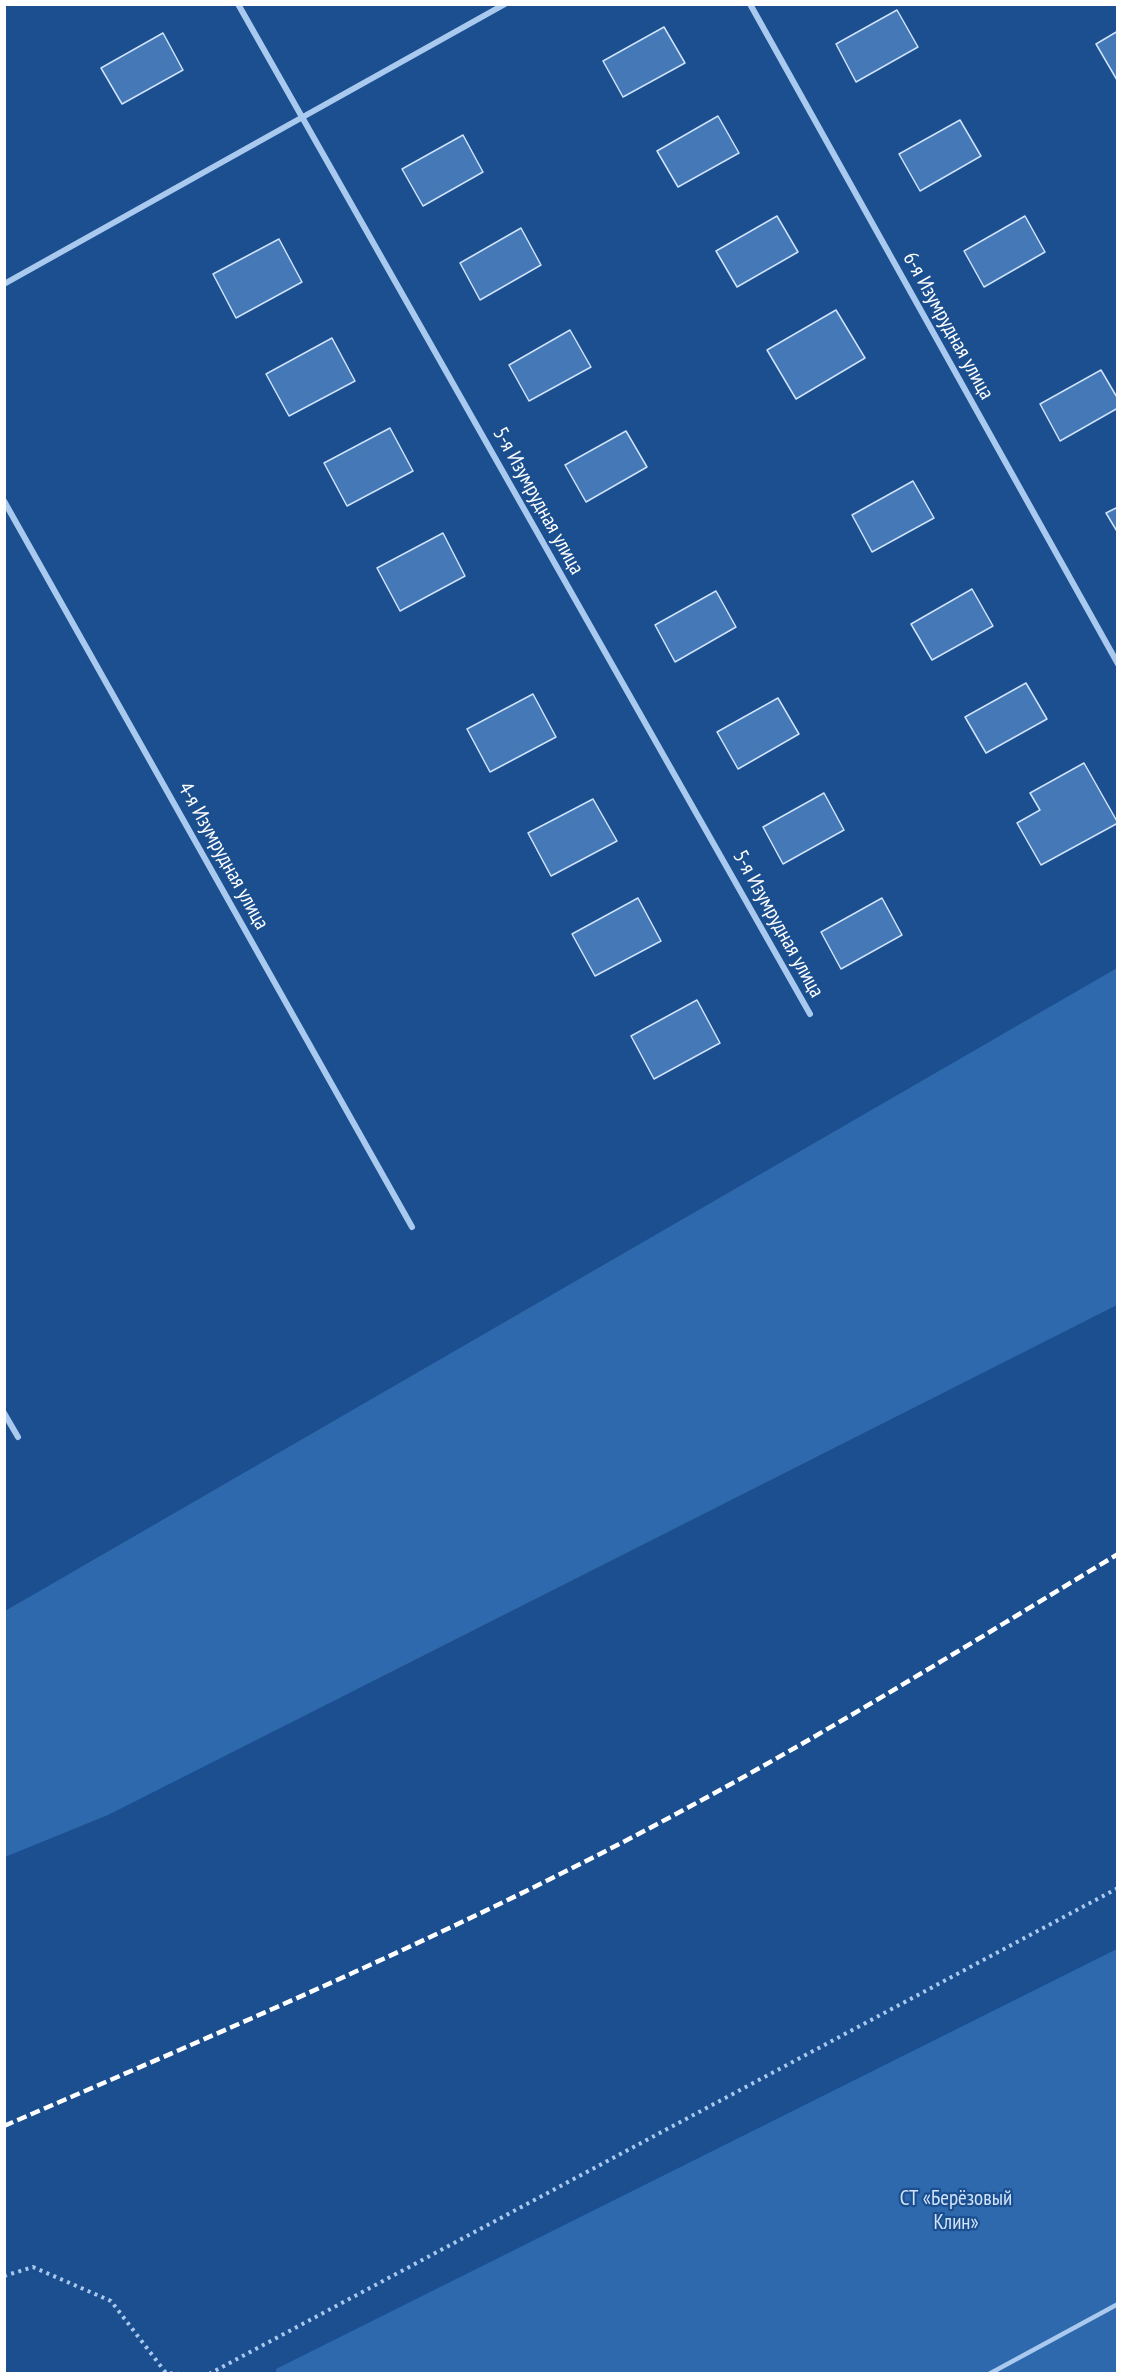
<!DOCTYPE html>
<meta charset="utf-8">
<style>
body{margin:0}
#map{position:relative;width:1122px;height:2378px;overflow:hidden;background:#1b4f8f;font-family:"PT Sans Narrow",sans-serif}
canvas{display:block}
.frame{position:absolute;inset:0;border:6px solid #fff;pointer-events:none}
</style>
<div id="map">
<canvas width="1122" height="2378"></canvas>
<div class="frame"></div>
</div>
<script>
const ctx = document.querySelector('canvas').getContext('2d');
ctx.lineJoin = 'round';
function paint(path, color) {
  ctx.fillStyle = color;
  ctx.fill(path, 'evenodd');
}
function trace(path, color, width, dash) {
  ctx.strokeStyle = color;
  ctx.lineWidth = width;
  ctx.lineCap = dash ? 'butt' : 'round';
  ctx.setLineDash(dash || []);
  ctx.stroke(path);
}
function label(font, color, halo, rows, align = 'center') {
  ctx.font = font + ' "PT Sans Narrow",sans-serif';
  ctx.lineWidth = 4.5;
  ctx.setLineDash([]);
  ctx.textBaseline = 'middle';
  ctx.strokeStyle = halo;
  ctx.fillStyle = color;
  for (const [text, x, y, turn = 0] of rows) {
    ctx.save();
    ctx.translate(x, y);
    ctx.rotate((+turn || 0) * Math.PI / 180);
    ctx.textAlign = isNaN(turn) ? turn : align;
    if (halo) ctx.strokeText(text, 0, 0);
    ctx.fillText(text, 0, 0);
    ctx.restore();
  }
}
const green = new Path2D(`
 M1117,968v337l-1009,510 -103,42v-246z
 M1117,1949v424l-841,1v-5z`);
const building = new Path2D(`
 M897,10l21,37 -62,35 -20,-38z
 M664,27l21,36 -62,34 -20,-36z
 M1118,31v49h-1l-21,-36z
 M163,33l20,37 -61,34 -21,-36z
 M718,116l21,37 -61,34 -21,-36z
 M960,120l21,36 -61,35 -21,-37z
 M463,135l20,37 -60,34 -21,-37z
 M777,216l21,36 -61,35 -21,-36z
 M1025,216l20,36 -61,35 -20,-36z
 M521,228l20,37 -61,35 -20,-37z
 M279,239l23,43 -66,36 -23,-44z
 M836,310l29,48 -69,41 -29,-49z
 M570,330l21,37 -62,34 -20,-36z
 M332,338l23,43 -66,35 -23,-42z
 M1101,370l17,29v9l-58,33 -20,-37z
 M390,428l23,43 -66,35 -23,-43z
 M626,431l21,36 -61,35 -21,-37z
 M913,481l21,37 -62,34 -20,-37z
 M1118,507v26l-12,-20z
 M443,533l22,43 -65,35 -23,-43z
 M972,589l21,37 -61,34 -21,-36z
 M716,591l20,36 -61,35 -20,-37z
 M1026,683l21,36 -61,34 -21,-36z
 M533,694l23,43 -66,35 -23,-43z
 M778,698l21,36 -61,35 -21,-37z
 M1084,763l34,60 -77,42 -24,-42 23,-13 -10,-17z
 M824,793l20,37 -61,34 -20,-37z
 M593,799l24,42 -66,35 -23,-43z
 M638,898l23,43 -66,35 -23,-42z
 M882,898l20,37 -61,34 -20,-37z
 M697,1000l23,43 -66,36 -23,-43z`);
const path = new Path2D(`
 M4,2276l29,-9 78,34 55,72 14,1
 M209,2374l909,-486`);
const service = new Path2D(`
 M989,2374l129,-70`);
const minor = new Path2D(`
 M238,4l572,1010
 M750,4l368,660
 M4,284l501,-280
 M4,501l408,726
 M4,1413l14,24`);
const rail = new Path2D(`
 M4,2126c231,-100 464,-199 685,-319 146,-79 287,-167 429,-253`);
const streetNames = [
 ["6-я Изумрудная улица",948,326,61],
 ["5-я Изумрудная улица",538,501,61],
 ["4-я Изумрудная улица",223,856,61],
 ["5-я Изумрудная улица",778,924,61]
];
const parkNames = [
 ["СТ «Берёзовый",956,2199],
 ["Клин»",956,2223]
];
paint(green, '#2e69ad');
paint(building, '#4478b7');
trace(building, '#cfe3fa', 1.5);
trace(path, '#a9c9ee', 4, [3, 4.5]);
trace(service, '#a9c9ee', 4.5);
trace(minor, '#a9c9ee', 6);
trace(rail, '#fff', 4.5, [10, 4.5]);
label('21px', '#fff', '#1b4f8f', streetNames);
label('21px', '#cfe3fa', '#1b4f8f', parkNames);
</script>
